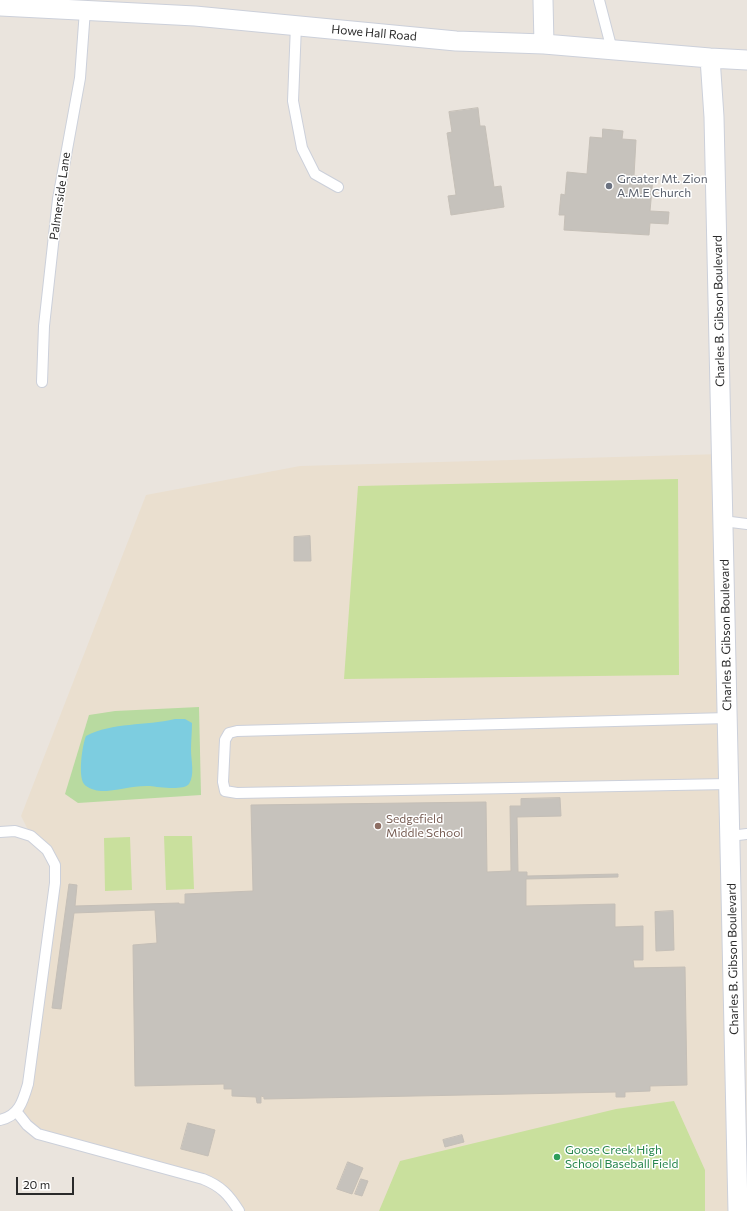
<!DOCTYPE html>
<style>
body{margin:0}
#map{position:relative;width:747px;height:1211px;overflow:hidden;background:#eae4dd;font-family:Commissioner,sans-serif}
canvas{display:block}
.scale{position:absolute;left:16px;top:1177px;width:58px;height:18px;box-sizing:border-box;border:2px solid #2a2a2a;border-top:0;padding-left:5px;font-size:12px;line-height:14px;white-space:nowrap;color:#2a2a2a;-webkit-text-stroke:3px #fff;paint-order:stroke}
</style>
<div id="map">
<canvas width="747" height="1211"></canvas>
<div class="scale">20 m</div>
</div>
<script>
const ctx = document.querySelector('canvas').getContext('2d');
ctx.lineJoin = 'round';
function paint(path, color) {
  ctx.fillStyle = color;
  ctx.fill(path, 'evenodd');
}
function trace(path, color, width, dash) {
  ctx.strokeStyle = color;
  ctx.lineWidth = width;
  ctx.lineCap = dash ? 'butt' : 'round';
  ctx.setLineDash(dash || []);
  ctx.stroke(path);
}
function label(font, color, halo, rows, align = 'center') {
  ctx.font = font + ' Commissioner,sans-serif';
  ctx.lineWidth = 3;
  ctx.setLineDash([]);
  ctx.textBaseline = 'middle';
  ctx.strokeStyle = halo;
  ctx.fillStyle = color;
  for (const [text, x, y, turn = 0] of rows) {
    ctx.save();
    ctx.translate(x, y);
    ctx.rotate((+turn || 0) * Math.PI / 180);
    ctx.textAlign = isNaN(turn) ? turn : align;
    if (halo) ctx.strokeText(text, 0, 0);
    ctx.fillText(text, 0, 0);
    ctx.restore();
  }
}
const education = new Path2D(`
 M722,454l16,757h-499l-25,-28 -176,-49 -22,-22 7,-9 32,-238 -24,-29 -10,-20 125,-321 154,-29z`);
const green = new Path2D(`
 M199,707l2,88 -123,8 -13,-9 24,-79 26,-4z`);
const pitch = new Path2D(`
 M678,479l1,196 -335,4 14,-193z
 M164,836h28l2,53 -28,1z
 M130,837l2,53 -27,1 -1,-53z
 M674,1101l31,69v41h-326l21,-50 216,-52z`);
const water = new Path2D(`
 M175,719h10l7,4c0,9 -1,18 -1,27 0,10 4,25 -2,34 -6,7 -31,3 -39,2 -16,-1 -32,5 -49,5 -5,0 -14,-3 -17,-7 -6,-8 -2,-38 2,-48 27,-14 59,-10 89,-17z`);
const building = new Path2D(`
 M478,108l2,18h5l9,61 7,-1 3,21 -53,8 -3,-19 8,-1 -9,-62 5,-1 -3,-20z
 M603,129l20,2 -1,8 14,1 -2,36 19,2 -3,33 19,1 -1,12 -18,-1 -1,12 -85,-5 1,-15h-6l2,-21 4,1 2,-23 20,2 3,-37 12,1z
 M310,536l1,25h-17v-24z
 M560,798l1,18 -44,1 1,55h9v4l91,-2v3l-92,2v27l89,-2v23l28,-1v34h-10l1,8 51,-1 2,118 -37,1v5l-25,1v5h-9v-5l-352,7v-2l-3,-1v7h-4l-1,-6 -24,-1v-7h-8v-5l-89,2 -2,-141 24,-2 -2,-33 -81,3 -13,96 -9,-1 17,-124 8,1 -2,21 104,-3v1h6v-10l68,-3 -2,-86 235,-3 1,70 24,-1 -1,-65h11v-7z
 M673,911l1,39 -18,1 -1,-39z
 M188,1123l27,7 -7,26 -27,-7z
 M462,1135l2,7 -19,5 -2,-7z
 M348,1162l15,6 -11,26 -15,-5z
 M361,1179l7,2 -6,15 -7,-2z`);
const service = new Path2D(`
 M599,0l13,50
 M296,25l-3,76 9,47 13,26 23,13
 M42,382l2,-56 14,-127 22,-121 5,-68
 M723,521l24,3
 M728,718l-491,13 -8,2 -4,7 -2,42 2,9 12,2 492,-9
 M0,832l15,-1 16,5 16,14 8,15v18l-27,201c-5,17 -9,32 -28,36
 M730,836l17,-2
 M16,1111l11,14 11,9 165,45c18,7 26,16 36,32`);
const minor = new Path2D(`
 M543,0l1,44
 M0,6l195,10 261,25 88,3 166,14 37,2
 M710,58l4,59 24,1094`);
const markers = [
 [609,186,4,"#6b7280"],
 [378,826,4,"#8d6e63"],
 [557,1157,4,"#2e9e5b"]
];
const streetNames = [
 ["Howe Hall Road",374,33,5],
 ["Palmerside Lane",60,196,-82],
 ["Charles B. Gibson Boulevard",719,311,-91],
 ["Charles B. Gibson Boulevard",726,635,-91],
 ["Charles B. Gibson Boulevard",733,959,-91]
];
const worshipNames = [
 ["Greater Mt. Zion",617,179],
 ["A.M.E Church",617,193]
];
const educationNames = [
 ["Sedgefield",386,819],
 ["Middle School",386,833]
];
const leisureNames = [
 ["Goose Creek High",565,1150],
 ["School Baseball Field",565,1164]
];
paint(education, '#eadfcf');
paint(green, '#b8daa0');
paint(pitch, '#c9e09d');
paint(water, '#7dcde0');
paint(building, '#c6c2bc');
trace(building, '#c5bfb7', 1);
trace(service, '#ccd0da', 12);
trace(minor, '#ccd0da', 21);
trace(service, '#fff', 10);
trace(minor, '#fff', 19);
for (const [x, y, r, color] of markers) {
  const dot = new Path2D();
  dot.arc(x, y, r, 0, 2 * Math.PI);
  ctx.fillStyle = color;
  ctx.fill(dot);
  trace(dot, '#fff', 1.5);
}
label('12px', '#2a2a2a', '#fff', streetNames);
label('12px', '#5b616d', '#fff', worshipNames, 'left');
label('12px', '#785e54', '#fff', educationNames, 'left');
label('12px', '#27864d', '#fff', leisureNames, 'left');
</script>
